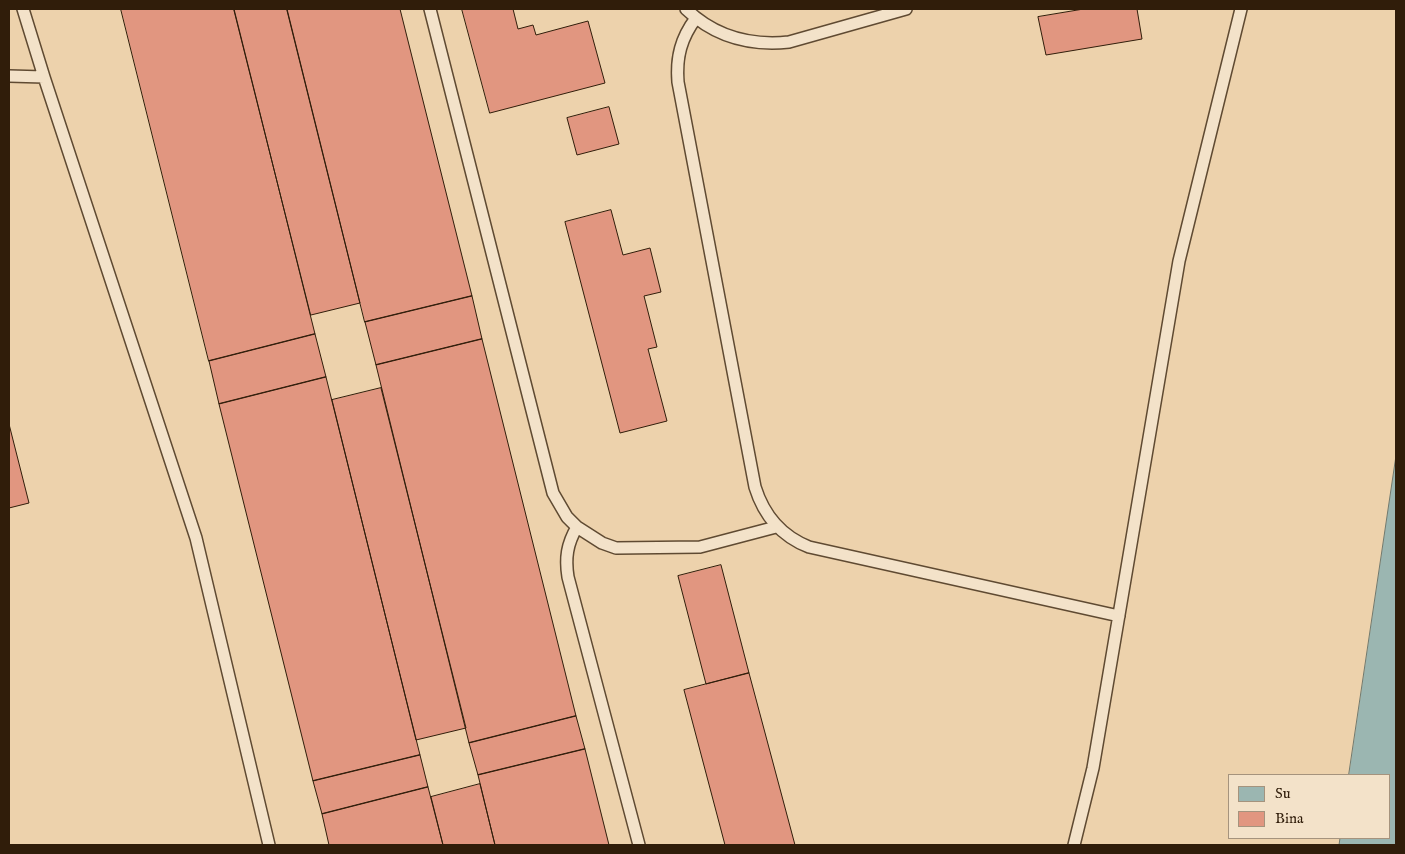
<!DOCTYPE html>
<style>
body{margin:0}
#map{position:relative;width:1405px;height:854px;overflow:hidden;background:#edd2ac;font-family:"IM FELL English",serif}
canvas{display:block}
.frame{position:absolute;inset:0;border:10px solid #301d0a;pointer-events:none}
.legend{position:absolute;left:1228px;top:774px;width:162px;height:65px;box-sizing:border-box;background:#f3e2c9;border:1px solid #a5937d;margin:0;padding:6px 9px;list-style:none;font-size:15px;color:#301d0a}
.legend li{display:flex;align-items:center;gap:10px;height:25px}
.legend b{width:25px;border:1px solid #a5937d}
</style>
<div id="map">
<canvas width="1405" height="854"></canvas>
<div class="frame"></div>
<ul class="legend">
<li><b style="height:14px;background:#9bb6b1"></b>Su</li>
<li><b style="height:14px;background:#e19680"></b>Bina</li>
</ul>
</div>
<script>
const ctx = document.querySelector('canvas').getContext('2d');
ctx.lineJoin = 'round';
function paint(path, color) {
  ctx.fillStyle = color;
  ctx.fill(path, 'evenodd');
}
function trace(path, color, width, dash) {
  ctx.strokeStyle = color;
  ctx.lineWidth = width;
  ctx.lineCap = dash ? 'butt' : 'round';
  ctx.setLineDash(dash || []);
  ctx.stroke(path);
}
const water = new Path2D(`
 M1396,456v389h-57l1,-7h49v-63h-40z`);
const building = new Path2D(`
 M121,9h113l81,325 -106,27z
 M234,9h53l73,294 -49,12z
 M287,9h113l72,287 -107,26z
 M462,9h51l5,20 15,-4 3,10 52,-14 17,62 -115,30z
 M1084,9h53l5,30 -96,16 -8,-38z
 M609,107l10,37 -42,11 -10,-37z
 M611,210l12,45 27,-7 11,44 -17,4 13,51 -9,2 19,72 -47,12 -55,-211z
 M472,296l10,43 -106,26 -11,-43z
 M315,334l11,43 -107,27 -10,-43z
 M482,339l94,377 -107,27 -93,-378z
 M326,377l94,378 -107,26 -94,-377z
 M381,388l85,340 -50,12 -84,-340z
 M9,424l20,79 -20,5z
 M721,565l28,108 -43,11 -28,-108z
 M749,673l46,172h-70l-41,-155z
 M576,716l9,33 -107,26 -9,-32z
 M585,749l24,96h-114l-17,-70z
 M420,755l8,32 -106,27 -9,-33z
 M480,784l15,61h-52l-12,-48z
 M428,787l15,58h-114l-7,-31z`);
const service = new Path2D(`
 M23,9l21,68 152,461 73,307
 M430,9l123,484 14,24 10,10 25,16 14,5 84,-1 76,-20
 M686,9c29,28 64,37 103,33l117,-33
 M696,18c-15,20 -20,39 -18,64l77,405c9,29 26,49 54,60l310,69
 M9,76l35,1
 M577,527c-10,17 -12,31 -9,50l71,268
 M1074,845l19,-77 86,-507 62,-252`);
paint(water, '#9bb6b1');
trace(water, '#70796e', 1);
paint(building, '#e19680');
trace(building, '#301d0a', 1);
trace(service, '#5f4a32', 14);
trace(service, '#f3e2c9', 11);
</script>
